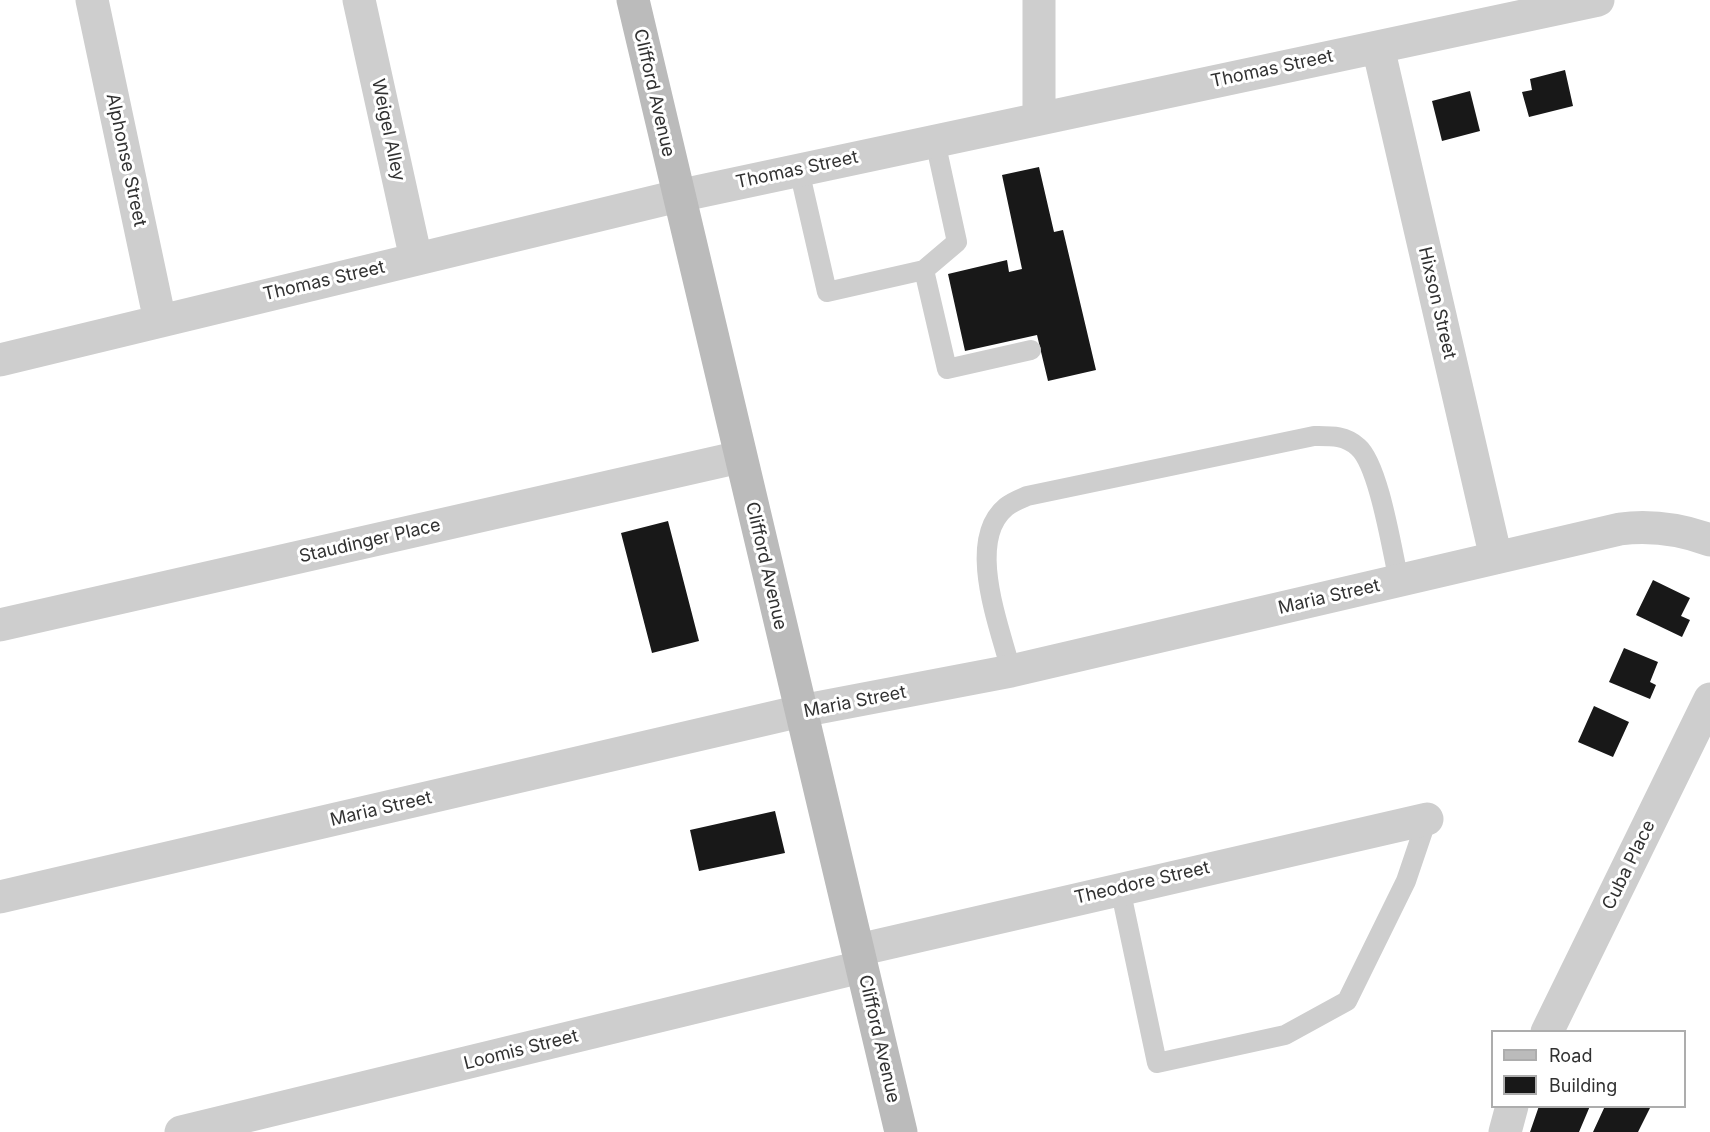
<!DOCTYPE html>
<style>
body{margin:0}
#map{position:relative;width:1710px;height:1132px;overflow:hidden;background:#fff;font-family:Inter,sans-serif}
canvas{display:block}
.legend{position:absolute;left:1491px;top:1030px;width:195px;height:78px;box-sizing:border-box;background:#fff;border:2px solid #adadad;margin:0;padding:8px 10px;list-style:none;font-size:18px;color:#313131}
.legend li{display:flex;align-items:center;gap:12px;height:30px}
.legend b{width:30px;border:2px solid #adadad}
</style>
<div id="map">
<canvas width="1710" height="1132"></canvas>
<ul class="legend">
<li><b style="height:8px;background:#bbb"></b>Road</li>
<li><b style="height:16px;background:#181818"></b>Building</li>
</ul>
</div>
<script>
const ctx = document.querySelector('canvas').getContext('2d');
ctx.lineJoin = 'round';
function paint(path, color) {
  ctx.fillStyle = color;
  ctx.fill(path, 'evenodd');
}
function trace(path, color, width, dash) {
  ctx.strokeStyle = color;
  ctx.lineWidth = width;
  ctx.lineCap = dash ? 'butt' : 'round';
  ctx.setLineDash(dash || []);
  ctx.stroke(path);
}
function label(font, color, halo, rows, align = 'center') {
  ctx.font = font + ' Inter,sans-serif';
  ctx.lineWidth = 6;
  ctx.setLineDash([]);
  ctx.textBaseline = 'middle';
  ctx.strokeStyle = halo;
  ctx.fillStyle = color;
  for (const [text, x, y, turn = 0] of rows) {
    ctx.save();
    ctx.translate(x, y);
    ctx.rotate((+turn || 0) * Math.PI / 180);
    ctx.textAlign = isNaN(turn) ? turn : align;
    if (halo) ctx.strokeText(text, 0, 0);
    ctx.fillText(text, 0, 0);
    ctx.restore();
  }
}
const building = new Path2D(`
 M1565,70l8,36 -44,11 -7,-25 10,-2 -2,-11z
 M1470,91l10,40 -38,10 -10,-40z
 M1039,167l15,65 9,-2 33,140 -48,11 -11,-46 -72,16 -17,-77 59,-14 2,12 13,-3 -20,-94z
 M668,521l31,120 -47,12 -31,-120z
 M1653,580l37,18 -9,18 9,4 -8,17 -46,-22z
 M1624,648l34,14 -8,20 6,3 -6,14 -41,-17z
 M1594,706l35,16 -16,35 -35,-15z
 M775,811l10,42 -86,18 -9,-41z
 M1539,1106h51l-11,26h-49z
 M1605,1106h46l-13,26h-45z`);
const lane = new Path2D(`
 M799,170l28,122 97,-22 23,99 84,-19
 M924,270l33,-28 -22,-101
 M1011,671c-11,-44 -46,-130 -5,-164 6,-5 14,-8 21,-11l287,-60c16,0 31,-1 44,11 21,18 34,104 41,134
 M1120,888l37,175 128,-28 62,-34 59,-120 21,-62`);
const street = new Path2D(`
 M92,0l68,321
 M359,0l57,259
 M1378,47l118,511
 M1039,119v-119
 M0,360l678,-164 920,-196
 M0,625l740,-168
 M0,897l801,-186 210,-40 609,-142c32,-4 60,0 90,11
 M858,950l569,-131
 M1547,1032l163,-333
 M181,1132l680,-165
 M1505,1132l7,-26`);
const secondary = new Path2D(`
 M633,0l268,1132`);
const streetNames = [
 ["Thomas Street",1272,69,-12],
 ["Clifford Avenue",654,93,77],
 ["Weigel Alley",388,130,78],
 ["Alphonse Street",126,160,78],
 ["Thomas Street",797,170,-12],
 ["Thomas Street",324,281,-13],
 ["Hixson Street",1437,303,77],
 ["Staudinger Place",370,541,-13],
 ["Clifford Avenue",766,566,77],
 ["Maria Street",1329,597,-13],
 ["Maria Street",855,702,-11],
 ["Maria Street",381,809,-13],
 ["Cuba Place",1629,865,-64],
 ["Theodore Street",1142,883,-13],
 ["Clifford Avenue",879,1039,77],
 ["Loomis Street",521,1050,-14]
];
paint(building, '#181818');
trace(lane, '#cecece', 20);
trace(street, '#cecece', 33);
trace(secondary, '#bbb', 33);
label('18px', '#313131', '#fff', streetNames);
</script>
